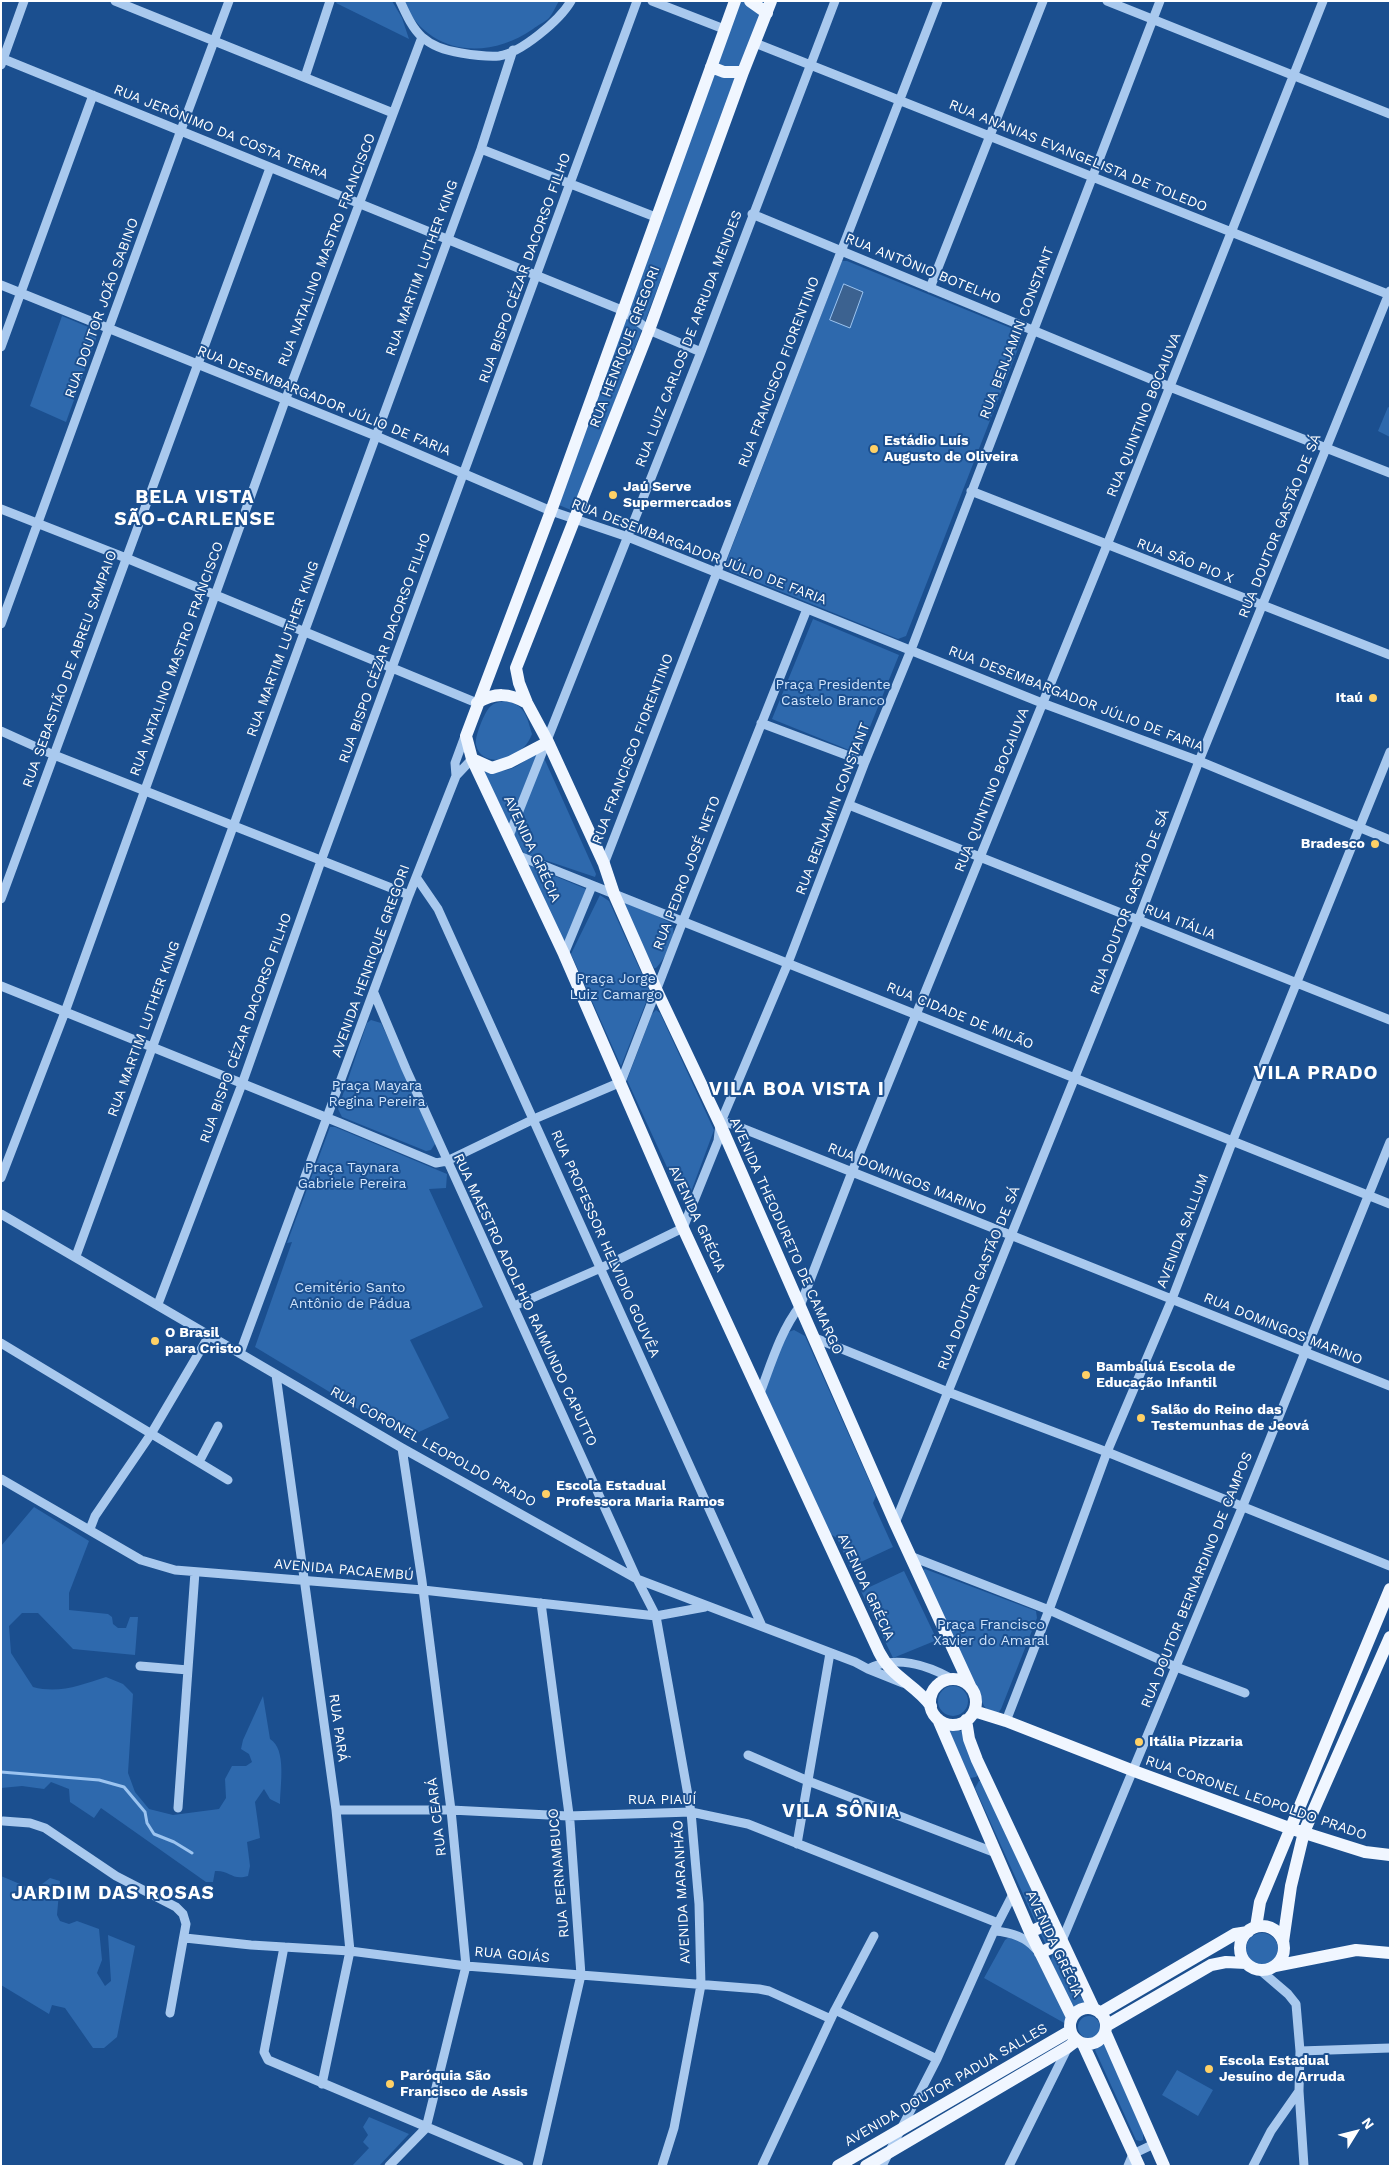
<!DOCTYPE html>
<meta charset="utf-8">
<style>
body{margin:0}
#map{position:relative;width:1391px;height:2167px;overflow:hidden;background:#1b4f8f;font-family:"Work Sans",sans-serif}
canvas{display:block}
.frame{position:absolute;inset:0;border:2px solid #fff;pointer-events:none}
.north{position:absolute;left:1331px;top:2107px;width:50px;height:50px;-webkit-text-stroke:4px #1b4f8f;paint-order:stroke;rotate:54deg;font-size:14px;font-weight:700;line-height:20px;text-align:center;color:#fff}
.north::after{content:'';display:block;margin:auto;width:18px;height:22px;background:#fff;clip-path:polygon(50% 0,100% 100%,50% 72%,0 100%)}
</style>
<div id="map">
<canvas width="1391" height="2167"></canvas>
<div class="frame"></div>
<div class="north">N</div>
</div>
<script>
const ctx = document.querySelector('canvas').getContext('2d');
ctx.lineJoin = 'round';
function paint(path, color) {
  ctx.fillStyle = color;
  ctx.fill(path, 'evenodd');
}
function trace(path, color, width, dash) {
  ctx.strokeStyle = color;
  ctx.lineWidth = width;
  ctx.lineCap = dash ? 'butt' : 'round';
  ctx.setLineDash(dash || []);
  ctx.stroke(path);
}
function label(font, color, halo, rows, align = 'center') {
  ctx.font = font + ' "Work Sans",sans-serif';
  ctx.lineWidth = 4;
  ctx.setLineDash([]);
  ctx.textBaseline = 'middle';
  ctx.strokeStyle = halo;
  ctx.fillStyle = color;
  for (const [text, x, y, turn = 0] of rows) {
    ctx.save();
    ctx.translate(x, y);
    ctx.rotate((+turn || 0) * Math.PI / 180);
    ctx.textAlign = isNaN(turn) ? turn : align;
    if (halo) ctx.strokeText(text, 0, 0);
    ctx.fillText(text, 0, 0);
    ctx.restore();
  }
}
const green = new Path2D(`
 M337,1h55l10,17 7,21 -73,-36z
 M403,1h156c-3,5 -6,12 -10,17 -4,4 -11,7 -16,11 -46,32 -105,26 -130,-28z
 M741,1h25l-192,508 -3,1 -22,-9z
 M842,261h5l171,70 3,10 -115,295 -8,3 -168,-68 -3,-7 1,-7z
 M62,316l31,13 3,4v6l-30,83 -36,-16z
 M1388,407l2,1v29l-12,-6z
 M813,619l86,36 -40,99 -87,-35z
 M505,701c20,3 22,16 27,33 -5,12 -10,16 -21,22 -12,6 -31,6 -35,-11 -2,-7 9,-35 15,-39 4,-4 9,-4 14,-5z
 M539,751l-29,75 -28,-58c29,8 34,-2 57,-17z
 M544,758l52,116 -1,3 -71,-24 -11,-19z
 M526,864l60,25 -20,52h-3z
 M600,895l9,6 41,91 -29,74 -50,-112z
 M622,899l49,24c8,11 -6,36 -15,45h-2l-32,-62z
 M656,1010l4,3 54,117 -26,70 -5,2 -56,-122 25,-66z
 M371,1020l10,3 54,117v4l-4,6 -5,1 -84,-34 -4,-8 29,-86z
 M330,1127h5l112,47 -1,14 -17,1 54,118 -73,33 39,78 -43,20 -151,-91 37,-105 -5,1z
 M794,1330l11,6 71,160 -3,7 20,44 -43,20 -13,-29 -7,-4 -66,-143 22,-58z
 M34,1507l55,34 -20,52v17l39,4 4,3 1,7 5,4h8l4,-11h8l-3,38 -62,-6 -35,-36h-16l-13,13 2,27 22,34c26,7 48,-2 73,-10l17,7 10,10 -5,79 7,19 14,17 24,6 46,-6 7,-11 -1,-19 7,-13h14l6,-4 -3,-8 -8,-5 2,-9 20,-44 7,43c17,10 10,47 10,65l-10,-5 -6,-10 -9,13 5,36 -13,4 3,24 -2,10c-16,5 -18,-6 -33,-5l-2,11h-7l-105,-74 -7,10 -24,-16 -1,-13 -18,-7 -7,7 -22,-3 -21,2v-242z
 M925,1569l111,42 1,7 -36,91 -3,4 -9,-1 -5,-6 -63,-135z
 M904,1571l33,69 -44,18 -32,-67z
 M938 1701a15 15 0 1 1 30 0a15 15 0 1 1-30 0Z
 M949,1731h16l13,44 -2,2 -6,1z
 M979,1781h2l74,159 -9,5 -71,-157z
 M1,1876l33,14 16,-12 10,3 -3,34 3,6 9,3 8,-3 22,8 3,31 -5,13 8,13 6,-5 -3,-46 27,11 -18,91 -13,11h-11l-28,-40 -13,-3 -3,9 -48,-29z
 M1246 1949a16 16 0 1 1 32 0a16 16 0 1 1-32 0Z
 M1009,1937l6,1 15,8 36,72v6l-82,-46 21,-38z
 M1059,1952l20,44 6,4v5h-5l-5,4h-2l-22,-49 2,-7z
 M1078 2027a11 11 0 1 1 22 0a11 11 0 1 1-22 0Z
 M1105,2044l38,89v7l-3,1 -4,-1 -41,-90 4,-4z
 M1177,2070l36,20 -15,26 -36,-21z
 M369,2117l40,17 -30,32h-27l17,-18 -6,-6 5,-7 -5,-8z`);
const water = new Path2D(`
 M844,284l19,8 -13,36 -20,-8z`);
const stream = new Path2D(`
 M1,1772l98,8 25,7 21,25 2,11 7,11 20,8 18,11`);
const minor = new Path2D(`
 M115,1l278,112
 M400,1c6,13 12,27 22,36 10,9 25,14 39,16 12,2 25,4 38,3 22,-3 61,-36 72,-55
 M652,1l72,28
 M1107,1l283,113
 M755,43l635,252
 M1,58l623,253 25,19 52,22
 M1,65l23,-64
 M305,77l25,-76
 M481,149l177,69
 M752,214l418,173 220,86
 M1,285l375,151 175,75 77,26 414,166 157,58 191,79
 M930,288l113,-287
 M1,347l92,-252
 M971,491l419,164
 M1,509l125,49 351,145
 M1,624l180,-494 48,-129
 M761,723l104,39
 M1,731l53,24 355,140
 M456,776l-1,-13 10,-27
 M849,805l541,215
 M509,836l192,-484 134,-351
 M519,856l871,348
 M604,864l334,-863
 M416,877l22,32 324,717
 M1,899l269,-731
 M564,954l28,-68
 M1,986l339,137 96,40 11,-2 87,-42 87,-37 62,-161 124,-312
 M374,993l32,76 231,510 19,37 35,196 8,92 2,81 -27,143 -12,38
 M720,1124l9,-1 661,263
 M1,1178l64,-166 220,-611 137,-364
 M1,1214l401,234 235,131 218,83 13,7 35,14
 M76,1256l405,-1107 32,-99
 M158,1304l84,-220 79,-223 316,-860
 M514,1306l87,-38 82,-40 35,-87 2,-17 68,-161 77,-201 46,-112 249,-649
 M815,1338l133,54 159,60 283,114
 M1,1343l227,137
 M240,1353l169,-458 47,-119 16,-17
 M276,1375l60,435 14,141 -28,133
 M760,1393c11,-29 21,-63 40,-87l52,-134 255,-627 216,-544
 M199,1462l19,-36
 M1,1479l140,81 34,10 248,20 233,26 49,-9
 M895,1523l243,-602 61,-160 191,-470
 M90,1529l5,-13 56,-82 59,-100
 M910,1556l139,54 127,57 69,26
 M140,1666l48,4
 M868,1669c27,-14 59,-4 84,10
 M1006,1721l43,-111 58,-158 65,-153 61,-159 157,-388
 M748,1755l60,26 188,72
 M178,1808l17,-236
 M336,1810h115l117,6 123,-4 57,12 250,99
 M3,1821l27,2 15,5 71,48 60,31 7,7 3,10 -16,89
 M797,1844l33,-191
 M994,1931c16,1 31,5 42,18
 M185,1938l66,7 99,6 116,15 293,23 10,2 62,28
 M1061,1943l181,-435 148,-366
 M284,1947l-20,105 4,8 251,106
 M1260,1970l28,24 8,10 4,47 -1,40 5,75
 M835,2010l102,49
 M1300,2051l90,-3
 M389,2166l37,-38 40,-162 -15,-156 -29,-229 -20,-133
 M537,2166l44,-191 -11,-153 -29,-219
 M762,2166l73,-156 39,-74
 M882,2166l55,-107 57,-128 19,-37
 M1009,2166l59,-119
 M1128,2166l5,-12 21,-10
 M1253,2166l18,-35 28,-40`);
const major = new Path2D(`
 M735,1l-184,510 -85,225 6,23 92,195 119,274 196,424c13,26 36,32 52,54
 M750,1l17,12
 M771,1l-28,71 -94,258 -133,338 3,15 8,20 21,39 56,122 10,30 42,95 64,135 175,399 76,165
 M711,67l13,5h19
 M477,703c18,-11 32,-10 50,0
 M472,759l20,9 18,-6 38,-20
 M930 1702a23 23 0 1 1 46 0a23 23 0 1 1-46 0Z
 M974,1711l32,10 128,50 155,57 76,24 25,3
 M938,1719l92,213 42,85
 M966,1720l3,19 8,21 117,249
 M1240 1948a22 22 0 1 1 44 0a22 22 0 1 1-44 0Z
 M1256,1927l4,-25 130,-313
 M1030,1932l22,-10
 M1283,1942l8,-56 13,-54 86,-195
 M1040,1953l21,-10
 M1275,1966l81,-16 34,3
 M1070 2026a18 18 0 1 1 36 0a18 18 0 1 1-36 0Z
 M1100,2013l135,-79 13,-2
 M1106,2026l105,-61 15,-3 20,1
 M1106,2034l58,132
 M1083,2044l56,122
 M838,2166l232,-135
 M866,2166l202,-119 8,-6`);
const markers = [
 [874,449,5,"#ffd166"],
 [613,495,5,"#ffd166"],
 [1373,698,5,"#ffd166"],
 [1375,844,5,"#ffd166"],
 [155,1341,5,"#ffd166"],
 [1086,1375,5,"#ffd166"],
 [1141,1418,5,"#ffd166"],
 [546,1494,5,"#ffd166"],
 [1139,1742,5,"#ffd166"],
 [1209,2069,5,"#ffd166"],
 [390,2084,5,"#ffd166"]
];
const streetNames = [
 ["RUA JERÔNIMO DA COSTA TERRA",221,132,22],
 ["RUA ANANIAS EVANGELISTA DE TOLEDO",1078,156,22],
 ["RUA NATALINO MASTRO FRANCISCO",327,250,-69],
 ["RUA MARTIM LUTHER KING",422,268,-70],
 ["RUA BISPO CÉZAR DACORSO FILHO",525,268,-70],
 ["RUA ANTÔNIO BOTELHO",923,269,22],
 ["RUA DOUTOR JOÃO SABINO",102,308,-70],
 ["RUA BENJAMIN CONSTANT",1017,333,-69],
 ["RUA LUIZ CARLOS DE ARRUDA MENDES",689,339,-69],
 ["RUA HENRIQUE GREGORI",625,347,-69],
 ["RUA FRANCISCO FIORENTINO",779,372,-69],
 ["RUA DESEMBARGADOR JÚLIO DE FARIA",324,401,22],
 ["RUA QUINTINO BOCAIUVA",1144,415,-68],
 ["RUA DOUTOR GASTÃO DE SÁ",1280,526,-68],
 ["RUA DESEMBARGADOR JÚLIO DE FARIA",699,552,21],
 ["RUA SÃO PIO X",1185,561,21],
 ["RUA BISPO CÉZAR DACORSO FILHO",385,648,-70],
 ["RUA MARTIM LUTHER KING",283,649,-70],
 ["RUA NATALINO MASTRO FRANCISCO",177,659,-70],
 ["RUA SEBASTIÃO DE ABREU SAMPAIO",70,669,-70],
 ["RUA DESEMBARGADOR JÚLIO DE FARIA",1076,699,21],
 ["RUA FRANCISCO FIORENTINO",633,749,-69],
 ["RUA QUINTINO BOCAIUVA",992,790,-68],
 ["RUA BENJAMIN CONSTANT",833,809,-69],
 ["AVENIDA GRÉCIA",532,849,65],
 ["RUA PEDRO JOSÉ NETO",687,873,-69],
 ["RUA DOUTOR GASTÃO DE SÁ",1130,902,-69],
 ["RUA ITÁLIA",1180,922,21],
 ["AVENIDA HENRIQUE GREGORI",371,961,-70],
 ["RUA CIDADE DE MILÃO",960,1016,22],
 ["RUA BISPO CÉZAR DACORSO FILHO",246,1028,-70],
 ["RUA MARTIM LUTHER KING",144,1029,-70],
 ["RUA DOMINGOS MARINO",907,1179,22],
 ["AVENIDA GRÉCIA",697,1219,65],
 ["AVENIDA SALLUM",1183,1231,-69],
 ["AVENIDA THEODURETO DE CAMARGO",786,1236,66],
 ["RUA PROFESSOR HELVIDIO GOUVÊA",605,1244,66],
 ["RUA DOUTOR GASTÃO DE SÁ",979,1278,-68],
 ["RUA MAESTRO ADOLPHO RAIMUNDO CAPUTTO",525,1300,65],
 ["RUA DOMINGOS MARINO",1283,1329,22],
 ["RUA CORONEL LEOPOLDO PRADO",433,1447,29],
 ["AVENIDA PACAEMBÚ",344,1570,5],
 ["RUA DOUTOR BERNARDINO DE CAMPOS",1197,1580,-68],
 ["AVENIDA GRÉCIA",866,1587,65],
 ["RUA PARÁ",338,1728,82],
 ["RUA CORONEL LEOPOLDO PRADO",1256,1798,19],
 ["RUA PIAUÍ",662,1800],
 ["RUA CEARÁ",437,1817,-97],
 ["RUA PERNAMBUCO",559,1873,-95],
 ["AVENIDA MARANHÃO",682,1892,-93],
 ["AVENIDA GRÉCIA",1054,1944,65],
 ["RUA GOIÁS",512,1955,5],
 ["AVENIDA DOUTOR PADUA SALLES",946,2085,-30]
];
const poiNames = [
 ["Estádio Luís",884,441],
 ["Augusto de Oliveira",884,457],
 ["Jaú Serve",623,487],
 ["Supermercados",623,503],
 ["Itaú",1363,698,"right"],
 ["Bradesco",1365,844,"right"],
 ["O Brasil",165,1333],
 ["para Cristo",165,1349],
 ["Bambaluá Escola de",1096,1367],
 ["Educação Infantil",1096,1383],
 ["Salão do Reino das",1151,1410],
 ["Testemunhas de Jeová",1151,1426],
 ["Escola Estadual",556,1486],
 ["Professora Maria Ramos",556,1502],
 ["Itália Pizzaria",1149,1742],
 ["Escola Estadual",1219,2061],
 ["Jesuíno de Arruda",1219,2077],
 ["Paróquia São",400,2076],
 ["Francisco de Assis",400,2092]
];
const parkNames = [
 ["Praça Presidente",833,685],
 ["Castelo Branco",833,701],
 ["Praça Jorge",616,979],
 ["Luiz Camargo",616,995],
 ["Praça Mayara",377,1086],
 ["Regina Pereira",377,1102],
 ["Praça Taynara",352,1168],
 ["Gabriele Pereira",352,1184],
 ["Cemitério Santo",350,1288],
 ["Antônio de Pádua",350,1304],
 ["Praça Francisco",991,1625],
 ["Xavier do Amaral",991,1641]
];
const districtNames = [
 ["BELA VISTA",195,497],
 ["SÃO-CARLENSE",195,519],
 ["VILA PRADO",1316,1073],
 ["VILA BOA VISTA I",797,1089],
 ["VILA SÔNIA",841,1811],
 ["JARDIM DAS ROSAS",113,1893]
];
paint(green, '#2e69ad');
paint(water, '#3c6290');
trace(water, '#9cc4f0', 1);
trace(stream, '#9cc4f0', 3);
trace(minor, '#a9c9ee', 9);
trace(major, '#f0f6ff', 12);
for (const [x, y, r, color] of markers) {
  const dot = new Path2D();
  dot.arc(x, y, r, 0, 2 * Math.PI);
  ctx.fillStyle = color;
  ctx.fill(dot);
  trace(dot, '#1b4f8f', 2);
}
label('14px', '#fff', '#1b4f8f', streetNames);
label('bold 14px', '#fff', '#1b4f8f', poiNames, 'left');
label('14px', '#cfe3fa', '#1b4f8f', parkNames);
ctx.letterSpacing = '1px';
label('bold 19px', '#fff', '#1b4f8f', districtNames);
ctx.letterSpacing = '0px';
</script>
